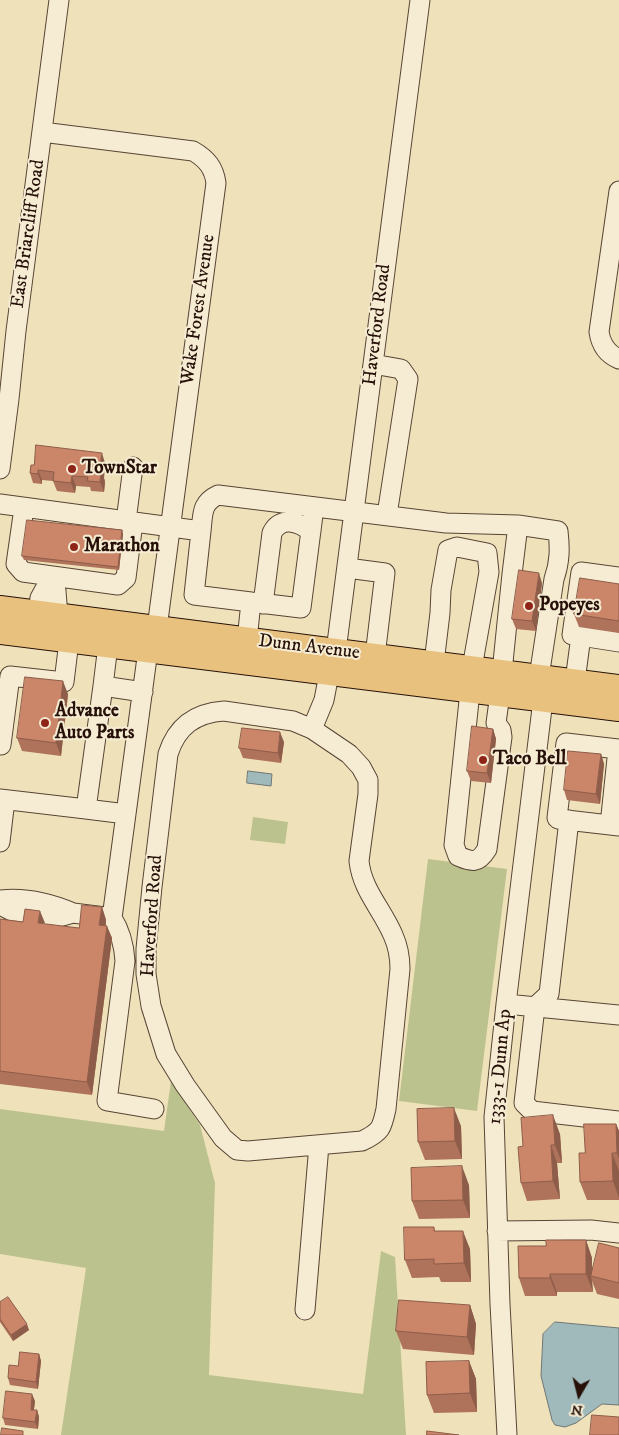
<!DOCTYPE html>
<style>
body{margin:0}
#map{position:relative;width:619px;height:1435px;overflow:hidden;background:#efe2bb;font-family:"IM FELL DW Pica",serif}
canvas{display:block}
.north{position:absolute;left:554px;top:1370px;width:50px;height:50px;-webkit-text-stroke:4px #f5ecd3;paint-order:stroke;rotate:188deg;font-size:14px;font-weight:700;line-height:20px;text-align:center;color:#261008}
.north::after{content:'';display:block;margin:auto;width:18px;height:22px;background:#261008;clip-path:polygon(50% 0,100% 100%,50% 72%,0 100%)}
</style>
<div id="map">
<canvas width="619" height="1435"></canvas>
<div class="north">N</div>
</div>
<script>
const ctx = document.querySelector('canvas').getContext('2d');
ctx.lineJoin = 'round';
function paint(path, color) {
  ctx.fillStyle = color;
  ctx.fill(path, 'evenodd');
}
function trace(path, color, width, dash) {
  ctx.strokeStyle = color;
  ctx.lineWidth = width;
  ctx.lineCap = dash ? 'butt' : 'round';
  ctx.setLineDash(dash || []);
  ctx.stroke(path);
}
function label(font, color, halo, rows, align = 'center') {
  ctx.font = font + ' "IM FELL DW Pica",serif';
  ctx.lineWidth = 4;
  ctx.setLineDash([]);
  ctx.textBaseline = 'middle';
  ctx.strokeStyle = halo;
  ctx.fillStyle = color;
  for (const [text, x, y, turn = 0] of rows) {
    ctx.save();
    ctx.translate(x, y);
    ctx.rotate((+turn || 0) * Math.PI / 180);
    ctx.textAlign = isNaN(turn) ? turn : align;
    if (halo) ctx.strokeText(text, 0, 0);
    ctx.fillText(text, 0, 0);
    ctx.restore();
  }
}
const green = new Path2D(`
 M253,817l35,5 -3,22 -35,-4z
 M428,859l79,10 -30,242 -78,-10z
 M171,1081l29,44 15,58 -6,192 154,19 18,-143 14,6 11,178h-345l25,-167 -86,-14v-145l164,22z`);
const water = new Path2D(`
 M248,771l24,3 -1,12 -24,-3z
 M555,1322l64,6v77l-17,-1 -26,19 -11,4 -10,-2 -3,-5 -11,-44 2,-42z`);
const minor = new Path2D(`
 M42,132l151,19c14,8 21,17 23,32l-59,445
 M619,191l-20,141c2,13 8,22 20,27
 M373,364l28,5 7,10 -21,136
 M0,469l9,-70 7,-68 43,-331
 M0,504l201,27c2,-17 0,-28 17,-36l228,28 72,2 40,6c2,17 2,31 -4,48l-15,98
 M24,508l-8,56 7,8 95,13 8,-7 7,-56
 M126,521l7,-54
 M201,531l-7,64 57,7 -4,38
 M347,568l38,5 -10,83
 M251,602l50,6 13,-101
 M263,604l9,-71c8,-17 27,-12 39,-1
 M38,613l2,-15 12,-22 4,15 2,25
 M581,636l-9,-1 9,-63 38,5
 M148,650l-36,268c9,14 12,27 13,43l-18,140 47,8
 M336,651l84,-651
 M434,663l6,-50 1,-23 7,-40 9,-3 30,6 2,19 -17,96
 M502,672l10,-98 6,-49
 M575,681l6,-45 38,6
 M103,686l5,-41
 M470,691l-16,154 4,11c14,6 20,8 29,-7l15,-112 -1,-7 -5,-7 4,-29
 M224,711l69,10 19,8 37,25 12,13 7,13v14l-9,67c3,29 23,48 34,74 5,11 7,23 7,34l-14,140c-4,19 -5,23 -24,32l-114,10 -11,-1 -14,-12 -38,-53 -19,-31 -15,-48 -5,-32v-25l6,-62 16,-133c9,-28 27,-41 56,-43z
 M312,729l12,-29 5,-26
 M0,745h1l9,-69 54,6 5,-41
 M0,799l86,10 17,-123 40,6
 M86,809l40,5
 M557,818l9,-75 52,6 -8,76
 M558,819l61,7
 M569,820l-20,174 -14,13 -11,96 8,8 87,10
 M0,842l5,-42
 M0,900c26,-3 50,3 73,13
 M0,905l18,9 33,5 22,-6 32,4
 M506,1004l113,11
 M497,1231l94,-1 28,3
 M305,1310l14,-165
 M507,1435l-7,-131 -6,-187 12,-113 37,-304`);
const major = new Path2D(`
 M0,608l619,79
 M0,632l619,77`);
const wall = new Path2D(`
 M105,463l-1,15 1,4 -1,10 -13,-1 -1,-4 -14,-1 -1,7 -18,-2 -4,-10 -11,-1v4l-9,-1 -3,-10 1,-8z
 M123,534l-4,36 -95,-10 -2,-4z
 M542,583l-6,48 -20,-2 -4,-10z
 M619,584v49l-40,-6 -5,-13z
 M68,694l-7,62 -39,-5 -5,-13z
 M493,729l3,10 -5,44 -20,-2 -4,-10z
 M284,742l-3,21 -38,-5 -4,-10z
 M601,754l3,10 -4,40 -33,-4 -3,-10z
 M102,907l4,13v5l6,13 -20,157 -92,-11v-165l79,9z
 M616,1124l3,7v69h-32l-7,-18 5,-29z
 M461,1126l1,33 -37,1 -7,-18z
 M560,1134l2,29h-5l3,36 -33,2 -6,-18 2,-37z
 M469,1185l1,33 -51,1 -7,-18z
 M434,1227l1,4 35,18 1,33h-30l-2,-5 -27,1 -7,-18z
 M586,1240l6,18v10l27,-20v51l-22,-5 -5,-13 1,11h-36v4h-32l-6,-18z
 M0,1302l29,28 -16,11 -13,-19z
 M470,1305l6,19 -2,31 -71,-6 -7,-18z
 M39,1354l2,7 -3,28 -28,-4 -2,-7 10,-12z
 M469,1361l7,18 1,33 -43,1 -7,-18z
 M35,1401l-1,9h3l2,7 -1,12 -33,-4 -2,-7z`);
const shadedWall = new Path2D(`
 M102,453l3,10 -1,15 1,4 -1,10 -4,-10 -1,-10z
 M38,470l4,10v4l-4,-10z
 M72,476l4,10 -1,7 -4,-10z
 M122,530l1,4 -4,36 -1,-3z
 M539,573l3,10 -6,48 -4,-10z
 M63,681l5,13 -7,62 -5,-13z
 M493,729l3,10 -5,44 -4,-10z
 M280,732l4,10 -3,21 -3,-10z
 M601,754l3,10 -4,40 -4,-10z
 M102,907l4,13 -2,18 -5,-13z
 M40,911l5,12h-7z
 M107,926l5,12 -20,157 -5,-13z
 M454,1108l7,18 1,33 -7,-18z
 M553,1115l7,19 2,29 -7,-18z
 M616,1124l3,7v28l-2,-6z
 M551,1145l6,18 3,36 -7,-18z
 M612,1153l7,18v27l-6,-17z
 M462,1166l7,19 1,33 -7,-18z
 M463,1231l7,18 1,33 -7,-19z
 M586,1240l6,18v18h-1l1,5 1,11 -7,-18z
 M550,1274l7,18v4l-7,-18z
 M470,1305l6,19 -2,31 -7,-18z
 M27,1324l2,6 -16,11 -2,-6z
 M39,1354l2,7 -3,28 -2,-7z
 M469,1361l7,18 1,33 -7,-19z
 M32,1394l3,7 -2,15 -2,-6z
 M37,1410l2,7 -1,12 -3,-7z`);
const building = new Path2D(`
 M36,445l66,8 -3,19 2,1 -1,9 -13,-1 1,-4 -16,-1 -1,7 -18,-2 1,-9 -16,-2v4l-8,-1 1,-8h3z
 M27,520l95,10 -4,37 -96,-11z
 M519,570l20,3 -7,48 -20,-2z
 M580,578l39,6v37l-45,-7z
 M25,677l38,4 -7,62 -39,-5z
 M472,726l21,3 -6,44 -20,-2z
 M242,728l38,4 -2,21 -39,-5z
 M568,751l33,3 -5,40 -32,-4z
 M82,905l20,2 -3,18 8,1 -20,156 -87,-11v-152l23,3 2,-13 15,2 -2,12 41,5z
 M454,1108l1,33 -37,1 -1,-33z
 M553,1115l2,30h-4l2,36 -32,2 -3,-36 5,-1 -2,-28z
 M584,1124h32l1,29h-5l1,28 -33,1 -1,-29h6z
 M462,1166l1,34 -51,1 -1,-33z
 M404,1227h30v4h29l1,32 -30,1v-5l-29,1z
 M546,1240h40v34h-36v4h-31l-1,-32h28z
 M599,1243l20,5v35l-28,-7z
 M8,1297l19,27 -16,11 -11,-16v-17z
 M399,1300l71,5 -3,32 -71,-6z
 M20,1352l19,2 -3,28 -28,-4 1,-13 9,1z
 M469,1361l1,32 -43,2 -1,-33z
 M6,1391l26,3 -1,16h6l-2,12 -32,-4z
 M592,1415l27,2v18h-29z
 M2,1428l21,3v4h-22z
 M427,1431l32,4h-32z`);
const markers = [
 [72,469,5,"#8f2418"],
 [74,547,5,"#8f2418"],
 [529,606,5,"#8f2418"],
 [45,723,5,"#8f2418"],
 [483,760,5,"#8f2418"]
];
const streetNames = [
 ["East Briarcliff Road",29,234,-82],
 ["Wake Forest Avenue",199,310,-82],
 ["Haverford Road",378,325,-83],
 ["Dunn Avenue",309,648,7],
 ["Haverford Road",153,916,-86],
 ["1333-1 Dunn Ap",501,1067,-85]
];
const poiNames = [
 ["TownStar",82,469],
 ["Marathon",84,547],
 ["Popeyes",539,606],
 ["Advance",55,712],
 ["Auto Parts",55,734],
 ["Taco Bell",493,760]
];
paint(green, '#bcc28e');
paint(water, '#a0babc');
trace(water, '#6f7674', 1);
trace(minor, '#584435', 21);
trace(major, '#261008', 26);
trace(minor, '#f5ecd3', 19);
trace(major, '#e8c17e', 24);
paint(wall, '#af725a');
paint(shadedWall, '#8e5d4a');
paint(building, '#cb8569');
trace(building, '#8e5d4a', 1);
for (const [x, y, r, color] of markers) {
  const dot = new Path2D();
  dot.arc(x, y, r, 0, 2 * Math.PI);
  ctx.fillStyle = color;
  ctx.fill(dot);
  trace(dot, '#f5ecd3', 2);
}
label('19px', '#261008', '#f5ecd3', streetNames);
label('bold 19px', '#261008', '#f5ecd3', poiNames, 'left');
</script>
